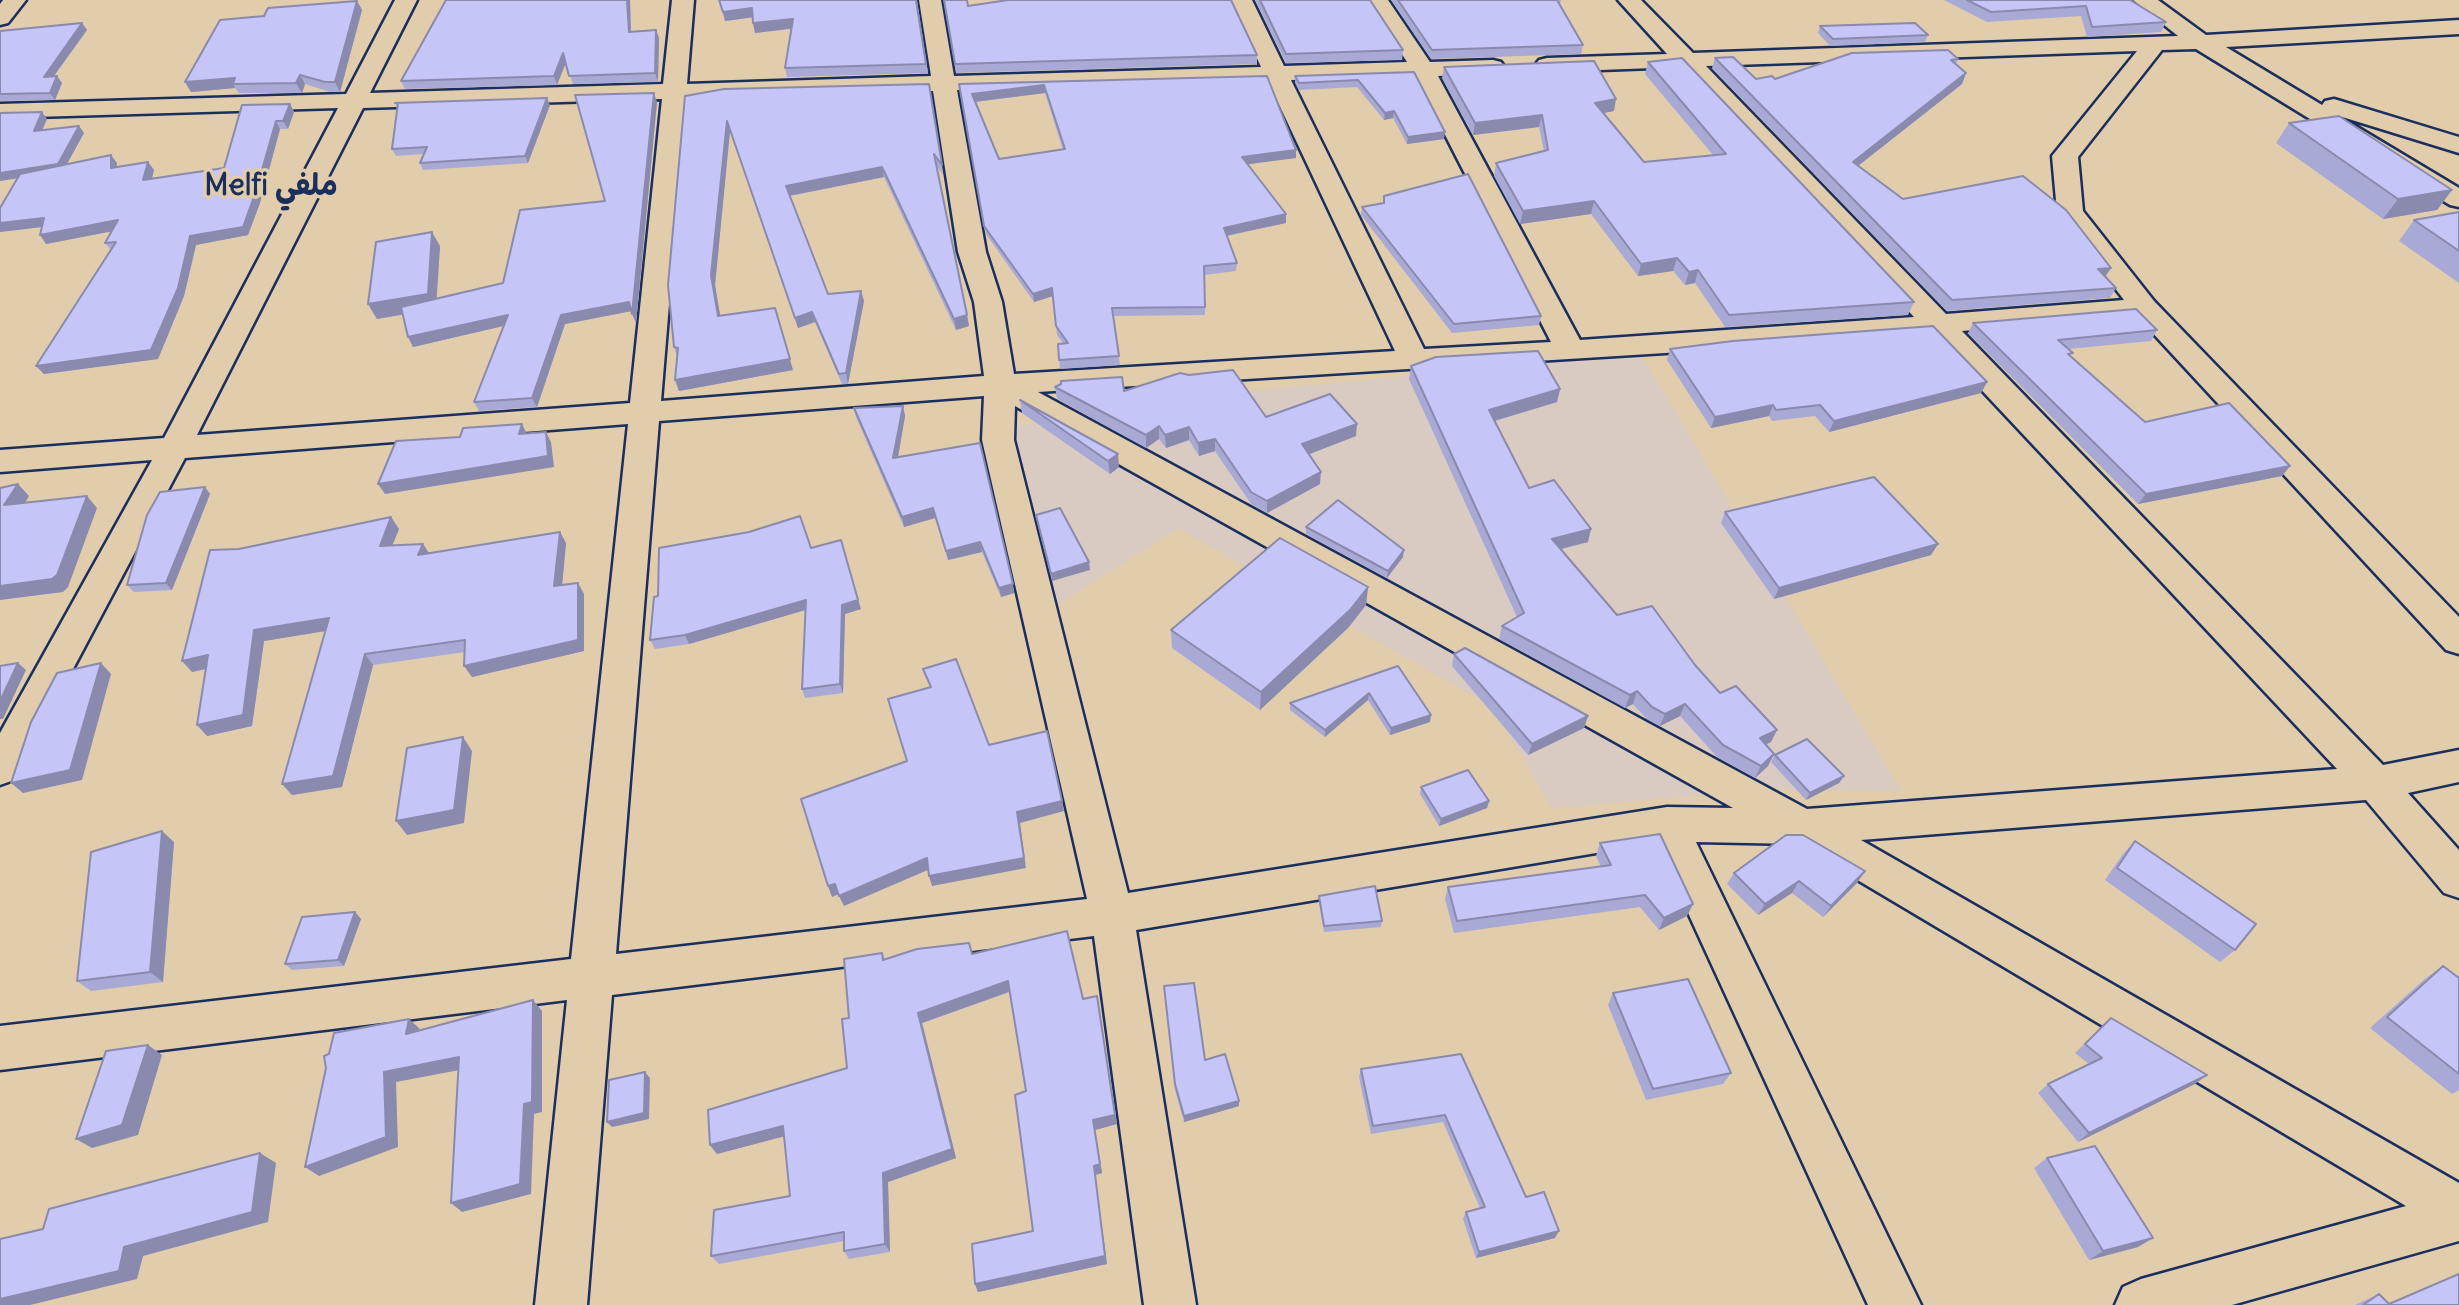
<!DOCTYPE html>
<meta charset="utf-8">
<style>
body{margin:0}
canvas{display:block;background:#e1ccab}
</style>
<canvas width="2459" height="1305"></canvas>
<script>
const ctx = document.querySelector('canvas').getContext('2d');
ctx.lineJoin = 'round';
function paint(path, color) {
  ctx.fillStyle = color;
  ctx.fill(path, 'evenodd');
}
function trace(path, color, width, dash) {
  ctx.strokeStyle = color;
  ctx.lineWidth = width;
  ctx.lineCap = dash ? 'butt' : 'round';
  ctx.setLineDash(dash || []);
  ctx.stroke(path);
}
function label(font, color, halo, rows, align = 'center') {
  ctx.font = font + ' Delius,"Playpen Sans Arabic",sans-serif';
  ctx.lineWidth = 7;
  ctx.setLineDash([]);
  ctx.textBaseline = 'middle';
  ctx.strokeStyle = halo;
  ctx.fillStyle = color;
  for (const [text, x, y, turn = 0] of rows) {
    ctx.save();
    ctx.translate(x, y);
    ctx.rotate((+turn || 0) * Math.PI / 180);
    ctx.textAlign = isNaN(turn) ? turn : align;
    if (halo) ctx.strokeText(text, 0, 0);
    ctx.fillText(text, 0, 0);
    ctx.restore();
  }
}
const built = new Path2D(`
 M1641,354l260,437 -126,-2 -223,19 -59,-101 -315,-179 -127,81 -44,-184 32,-1 93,-22z`);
const street = new Path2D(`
 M3,0h23l-18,23 -8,2v-21z
 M395,0h22l-47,93 293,-9 9,-84h22l-7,84 244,-8 -12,-76h22l13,76 307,-9 -31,-67h22l32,66 123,-4 -41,-62h22l42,62 63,-2 8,2 4,5 -4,5 -8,2 -55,2 142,264 334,-23 -234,-250 -133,5 -8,-2 -4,-5 4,-5 8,-2 120,-4 -49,-54h23l52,53 485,-17 -45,-36h25l48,35 253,-15v14l-233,13 96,58 3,-4 9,-2 125,38v16l-120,-37 120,72v19l-9,-2 -254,-156 -34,1 -84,107 5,54 71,90 305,316v37l-13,-4 -309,-334 -175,15 421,434 76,-15v32l-51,11 51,57v48l-15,-5 -78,-93 -505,40 598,343v58l-227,64h-117l8,-18 18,-8 265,-73 -609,-362 -101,-2 225,463h-53l-212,-462 -520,87 60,375h-52l-50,-369 -482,59 -25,310h-52l32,-305 -567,70v-44l571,-67 57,-535 -443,34 -171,322 -14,5v-52l152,-273 -152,12v-22l164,-12 174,-330 -338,10v-14l346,-10zM2137,51l-85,105 5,56 67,88 -178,14 -240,-248zM1415,76l136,266 -127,7 -133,-269zM1268,81l127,270 -381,23 -12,-72 -16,-50 -29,-162zM933,91l25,161 16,50 10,74 -323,25 25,-303zM662,99l-32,304 -433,32 166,-327zM1929,334l408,435 -530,40 -769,-417 756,-47zM984,396l-2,44 105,459 -471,55 43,-533zM1015,406l718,402 -66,-1 -539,86 -114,-453z`);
const wall = new Path2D(`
 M446,0h184l1,32 25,-2 3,8 -1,44 -85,2 -7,-21 -9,22 -152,4 -4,-8z
 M719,0h198l11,73 -141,4 -2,-9 6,-39 -36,4 -3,-16 -27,4z
 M944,0l24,6 289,49v9l-301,9z
 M1255,0h115l33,50 -1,10 -116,3z
 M1391,0h170l-1,5 23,40 -2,9 -150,5z
 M1944,0h186l36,22 -5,10 -74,5 -6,-21 -94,6z
 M357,1l5,9 -22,82h-10l-25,-8 -3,9h-63l-4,-5 -44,4 73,-76z
 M82,23l5,7 -33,46 8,7 -7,17 -55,1v-70z
 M1820,26l108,9 -3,7 -95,4 -12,-13z
 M1715,58l41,21h19l183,-20 -2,5 10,9 -4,11 -104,82 45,33 208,69 -6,9 11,11 -6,10 -163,13 -235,-243z
 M1648,62l266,240 -6,13 -183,12 -30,-44 -10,2 -12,-14 -35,5 -47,-62 -71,10 -26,-48 2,-13 48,-12 -5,-24 -66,8 -31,-57 2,-11 170,44 -11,2 41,49 69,-7 -68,-81z
 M1414,72l30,67 -37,5 -14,-26 -9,2 -27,-33 -58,3 -4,-8v-6z
 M1267,76l29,82 -48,6 38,50v9l-59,13 10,27 -1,8 -32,4 1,40 -92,1 7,49 -60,4 -2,-25 5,-1 -6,-8 -4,-39 -19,6 -48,-68 -27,-150zM1045,93l18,57 -64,9 -24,-57z
 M929,84l14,91 -7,-10 33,161 -13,4 -72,-153 -94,19 38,98 33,-3 3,10 -16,83h-6l-27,-62 -17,6 -68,-197 -15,154 5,31 73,54 -114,21 -4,-11 2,-23 -3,-10 11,-251z
 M657,102l-21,221 -5,-12 -66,13 -28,83 -58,4 -5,-9 29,-76 -90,21 -10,-33 -26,5 -9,-15 72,-58 -4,52 67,-15 102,-82z
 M395,103l155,2 -22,58 -105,7 -3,-7 4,-9 -28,2 -4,-7 5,-42z
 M290,104l4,8 -6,17h-8l-20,74 -12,32 -52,10 -12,51 -26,63 -114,15 -8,-8 75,-116 -6,-7 7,-12 -66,13 -4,-17 -42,5v-24l18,-30 -18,3 47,-62 -5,11 37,-4 5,7 -17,31 50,-1v4l31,-5 6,8 -2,9 72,-11z
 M2289,123l163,67 -15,20 -54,9 -107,-76z
 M1384,196l157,120 -2,9 -87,8 -91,-118 1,-8 21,-4z
 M2459,212v71l-60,-42 15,-21z
 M1973,323l184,7 -6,11 -83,8 3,7 74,66 145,44 -8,10 -144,28 -170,-171z
 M1670,349l317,33 -6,11 -152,39 -14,-16 -43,5 -3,-5 -58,12 -44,-68z
 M1411,366l149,23 -3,13 -62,19 34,67 59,54 -27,7 56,66 78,50 25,28 51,49 -5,3 8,9 -6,12 -13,12 -38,-21 -37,-41 -20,10 -13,-7 -14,-15 -8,4 -126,-69 3,-13 15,-9 -108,-238z
 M1055,387l69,4 142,26 90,19 -47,18 11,30 -53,29 -16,-9 -36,-53 -16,5 -10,-16 -23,8 -7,-9 -13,9 -89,-49z
 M1020,400l99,67 -9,7 -88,-61z
 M903,406l2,10 -7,42 82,-15 34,150 -13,4 -19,-45 -34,8 -13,-42 -31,9 -48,-110 -2,-9z
 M205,487l5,7 -38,96 -38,2 -7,-7z
 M1725,512l213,32 -7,11 -157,44 -53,-76z
 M391,517l8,12 -7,17 31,-2 6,9 131,-21 6,11 -4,42 22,9v57l-112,26 -7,-25 -92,13 -31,122 -50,8 -10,-11 43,-153 -61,10 -12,85 -45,10 -1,-67 -14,3 47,-123z
 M1306,527l97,30 -16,21 -81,-44z
 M811,548l50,61 -16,5 -2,79 -38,5 -3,-9 3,-79 -116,34 -34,5 -5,-9z
 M1368,587l-2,18 -18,23 -88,82 -88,-62 -1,-18z
 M1454,654l134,62 -4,12 -56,27 -76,-89z
 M1398,666l32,56 -40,13 -22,-35 -43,37 -35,-27v-7z
 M1775,755l69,21 -5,7 -33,17 -35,-38z
 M1421,787l68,14 -2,7 -48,18 -19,-32z
 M2135,841l100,109 -15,12 -115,-82 18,-26z
 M174,842l-11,140 -72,9 -14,-10z
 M1600,843l87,73 -28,14 -19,-23 -186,26 -9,-34 3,-12 153,-20 -5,-11z
 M1865,871l-8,12 -34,34 -31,-24 -34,22 -31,-31 7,-11z
 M1319,896l63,25 -1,6 -57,5 -5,-30z
 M355,912l6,7 -17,47 -52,4 -7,-6z
 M882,953l3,6 88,-5 110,45 34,125 -22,6 7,43 -7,2 12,89 -129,28 -3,-8 58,-53 -7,-140 -16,-99 -88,31 34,135 -68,24 2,70 -41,7 -5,-8v-10l-125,23 -8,-8 79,-60 -6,-60 -67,18 -7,-9 137,-77 2,-50z
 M2443,966l16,12v112l-7,4 -82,-66 56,-50z
 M1164,986l41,74 34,46 -55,16 -9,-32z
 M1613,993l118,80 -8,11 -77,16 -38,-95z
 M2111,1018l84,66 -117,58 -40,-49 10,-9 41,-20 -14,-11z
 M1461,1054l65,143 29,41 -79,20 -13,-39 3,-7 14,-4 -37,-86 -72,12 -12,-57 2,-8z
 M2047,1158l106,80 -15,9 -49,13 -55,-92z
 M2379,1294l10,10 70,1h-104z`);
const shadedWall = new Path2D(`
 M627,0h3l1,40 -2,-8z
 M357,1l5,9 -22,82 -5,-10z
 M752,8l3,9 -30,4 -2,-9z
 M793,19l2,9 -40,5 -2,-10z
 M82,23l5,7 -39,54 -4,-7z
 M656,30l3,8 -1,44 -3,-9z
 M563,53l3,9 -9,23 -3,-9z
 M1966,73l-4,11 -113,89 4,-11z
 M300,75l5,9 -3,9 -6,-10z
 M57,76l5,7 -7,17 -5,-7z
 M235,78l-2,6 2,4 -44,4 -6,-10z
 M1044,85l1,8 -72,9 -1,-8z
 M654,93l3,9 -21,221 -4,-9v-3l-67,13 -28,83 -5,-9 29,-83z
 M547,98l3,7 -22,58 -3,-7z
 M1616,99l-2,12 -21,4 2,-12z
 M290,104l4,8 -6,17 -5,-8z
 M1394,111l-1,7 -9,2 1,-7z
 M42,112l5,7 -8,19 -5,-7z
 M1542,115l-3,12 -66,8 2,-12z
 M276,121l4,8 -20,74 -12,32 -52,10 -12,51 -26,63 -114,15 -8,-8 154,-130z
 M727,121l3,10 -15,154 7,41 -4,-10 -7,-41z
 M79,126l5,7 -21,38 -63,10v-8z
 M1445,132l-1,7 -37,5 1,-7z
 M1296,150v8l-54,7v-8z
 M111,155l6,8 -1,14 -5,-9z
 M148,162l6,8 -5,19 -6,-9z
 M882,167l2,10 -96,19 -2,-10z
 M2452,190l-15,20 -54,9 15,-20z
 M1594,201l-3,13 -71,10 3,-13z
 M1286,214v9l-62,13v-8z
 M44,218l6,8 -50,6v-9z
 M118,220l6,9 -78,15 -6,-9z
 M432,232l8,14 -4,63 -59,10 -9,-15z
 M1677,258l-4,13 -35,5 3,-12z
 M2111,268l-7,10 -6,-9z
 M1698,270l-3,13 -10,2 4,-13z
 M1052,288l1,8 -19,6 -1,-8z
 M861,291l3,10 -16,83 -2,-11z
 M775,308l18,62 -114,21 -4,-11z
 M812,312l3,10 -17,6 -3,-10z
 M508,315l4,9 -99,23 -5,-10z
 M967,315l2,11 -13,4 -2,-11z
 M1987,382l-6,11 -152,39 5,-11z
 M1560,389l-3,13 -70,21 2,-13z
 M1773,405l-4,11 -58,12 4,-11z
 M903,406l2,10 -9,52 -3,-10z
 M522,424l5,10h-8z
 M1357,424l-1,12 -54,21v-13z
 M1159,426v13l-13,9v-13z
 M1189,427v13l-23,8 -1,-13z
 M546,432l5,10 3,25 -169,27 -7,-10z
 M1215,439v12l-16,5 -1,-13z
 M1118,454l1,13 -9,7 -2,-13z
 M2290,466l-8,10 -144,28 8,-10z
 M1321,472l-1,12 -53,29v-12z
 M18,484l11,12 -13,22 -12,-13z
 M205,487l5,7 -38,96 -6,-7z
 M87,496l10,12 -29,79 -5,5 -63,8v-14z
 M933,508l2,10 -31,9 -2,-10z
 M391,517l8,12 -12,29 -7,-12z
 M1591,529l-3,13 -39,10 3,-13z
 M560,532l6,11 -5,54 -7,-11z
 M841,540l20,69 -16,5 -2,79 -3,-9z
 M980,542l2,10 -34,8 -2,-9z
 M423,544l7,11h-12z
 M1938,544l-7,11 -157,44 5,-11z
 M1404,550l-1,7 -16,21 1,-7z
 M1089,562l1,8 -38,11 -1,-7z
 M578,583l6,11v57l-112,26 -8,-11z
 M1013,584l1,9 -13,4 -2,-9z
 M1368,587l-2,18 -18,23 -88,82 1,-18z
 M806,600l3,9 -120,35 -4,-9z
 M329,618l9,11 -74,12 -12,85 -45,10 -10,-11 57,-95z
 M365,654l8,11 -31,122 -50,8 -10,-11z
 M208,655l10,11 -26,6 -10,-11z
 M18,663l8,7 -23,49h-3v-18z
 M101,663l10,11 -29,106 -59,13 -12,-10z
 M1637,691l-4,13 -8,4 5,-13z
 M1369,693l-1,7 -43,37v-7z
 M1685,704l-5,12 -20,10 5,-12z
 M1431,715l-1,7 -40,13 1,-7z
 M1588,716l-4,12 -56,27 4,-11z
 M1777,730l-6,12 -17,8 6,-12z
 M463,737l9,14 -8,72 -57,12 -11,-14z
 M1774,754l-6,12 -13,12 6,-12z
 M1844,776l-5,7 -33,17 4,-7z
 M1062,801l2,10 -44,12 6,45 -94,18 -3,-10 88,-64z
 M1489,801l-2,7 -48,18 2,-7z
 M162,831l12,11 -11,140 -13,-10z
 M927,858l3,11 -86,37 -5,-10z
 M1865,871l-8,12 -34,34 8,-11z
 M1799,881l-7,12 -34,22 7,-11z
 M835,884l4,10 -7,3 -4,-11z
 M1693,904l-6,12 -28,14 5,-12z
 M355,912l6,7 -17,47 -6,-6z
 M1008,981l3,10 -89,32 34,135 -68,24 2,70 -5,-8 -2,-71 35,-160z
 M1097,996l20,128 -22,6 7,43 -7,2 12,89 -129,28 -3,-8 130,-28 -11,-90 -1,-46z
 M533,1000l9,11v101l-8,2 -3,80 -69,18 -11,-9 73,-99z
 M409,1019l11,10 -14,5z
 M148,1045l14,10 -24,80 -46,13 -16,-9z
 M459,1057l11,11 -74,14 2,65 -79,29 -14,-9 79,-95z
 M645,1072l5,6 -1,41 -37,8 -5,-5z
 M2207,1075l-12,9 -117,58 11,-9z
 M1239,1101v5l-55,16v-6z
 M783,1126l6,9 -72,19 -7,-9z
 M260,1153l16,10 -8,59 -125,34 -6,23 -107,26h-30v-6l124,-52z
 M1559,1231l-4,7 -79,20 3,-6z
 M2153,1238l-15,9 -49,13 14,-9z`);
const building = new Path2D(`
 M446,0h181l2,32 27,-2 -1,43 -86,3 -6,-23 -9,23 -153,5z
 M719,0h197l10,64 -141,4 8,-49 -40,4 -1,-15 -29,4z
 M944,0h23l1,6 40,-6h223l26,55 -302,9z
 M1260,0h110l33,50 -117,4z
 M1398,0h159l26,45 -151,5z
 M1967,0h163l36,22 -74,5 -6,-21 -95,6z
 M357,1l-22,81h-10l-25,-7 -4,8 -63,1 2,-6 -50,4 35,-62 44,-4 4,-8z
 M82,23l-38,54 13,-1 -7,17 -50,1v-63z
 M1915,23l13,12 -95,4 -13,-13z
 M1948,50l10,9 -7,1 15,13 -113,89 50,37 120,-23 43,34 45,58 -13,1 18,19 -164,12 -237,-242 18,-1 23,22 16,-3 3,3 77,-26z
 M1682,58l232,244 -185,13 -31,-45 -9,2 -12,-14 -36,6 -47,-63 -71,10 -27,-48 52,-13 -6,-35 -67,8 -31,-56 150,-6 22,38 -21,4 49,59 82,-8 -78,-92z
 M1414,72l31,60 -37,5 -14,-26 -9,2 -27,-33 -59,3 -4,-7z
 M1267,76l29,74 -54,7 44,57 -62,14 13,35 -33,3 1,41 -93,1 7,48 -60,4 -1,-16 10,-1 -12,-17 -4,-38 -19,6 -49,-68 -25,-142zM1044,85l21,64 -66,10 -27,-65z
 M929,84l13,81 -8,-11 33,161 -13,4 -72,-152 -96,19 42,108 33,-3 -15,82 -7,1 -27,-62 -17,6 -68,-197 -16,154 7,41 57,-8 15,51 -115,21 3,-32 -4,-1 -6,-62 17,-189 39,-7z
 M654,93l-22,221 -3,-12 -68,13 -29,83 -58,4 34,-87 -100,22 -7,-30 102,-24 17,-73 85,-9 -30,-106z
 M547,98l-22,58 -105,7 7,-16 -35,2 6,-46h-3z
 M290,104l-7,17h-7l-21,73 -12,33 -53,9 -12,52 -27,62 -115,16 80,-124 -11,1 13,-23 -78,15 4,-17 -44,5v-15l20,-34 91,-19v13l37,-6 -5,18 81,-12 18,-63z
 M42,112l-8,19 45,-5 -21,38 -58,9v-60z
 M2339,116l113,74 -54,9 -109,-76z
 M1468,174l73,142 -87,8 -92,-117 22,-4v-7z
 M2459,212v39l-45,-31z
 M432,232l-4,62 -60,10 8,-62z
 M2136,309l21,21 -99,10 15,13 -5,1 77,68 84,-19 61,63 -144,28 -173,-171z
 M1933,326l54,56 -153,39 -14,-16 -44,5 -3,-5 -58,12 -45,-68 63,-8z
 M1538,351l22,38 -71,21 40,78 25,-8 37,49 -39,10 65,76 35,-9 43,59 25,28 16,-7 41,44 -17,8 14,16 -13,12 -38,-21 -38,-41 -20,10 -13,-7 -15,-16 -7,4 -128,-69 22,-13 -113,-247 25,-9z
 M1233,370l33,47 64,-23 27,30 -55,20 19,28 -54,29 -16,-9 -36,-53 -17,4 -9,-16 -24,8 -6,-9 -13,9 -91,-48 6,-3v-3l61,-4 2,14 56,-18 9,2z
 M1020,400l98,54 -10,7z
 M903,406l-10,52 87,-15 33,141 -14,4 -19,-46 -34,9 -13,-43 -31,9 -48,-109z
 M522,424l-3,10 27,-2 2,24 -170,28 18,-43 64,-4 3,-9z
 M1874,477l64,67 -159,44 -54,-76z
 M18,484l-14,21 83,-9 -30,79 -5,4 -52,7v-98z
 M205,487l-39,96 -39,2 20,-70 13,-23z
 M1338,500l66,50 -16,21 -82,-44z
 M1060,508l29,54 -38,12 -15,-59z
 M800,516l11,32 30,-8 17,60 -16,5 -2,79 -38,5 4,-89 -121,35 -35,5 4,-43 4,-1 1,-48 90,-16z
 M391,517l-11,29 43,-2 -5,11 142,-23 -6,54 24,-3v57l-114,26 1,-26 -100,14 -32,122 -51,8 47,-166 -75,12 -11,85 -46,10 11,-70 -26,6 28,-111 29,-1z
 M1280,538l88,49 -18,23 -89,82 -90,-62z
 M1465,648l123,68 -56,28 -78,-90z
 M956,659l33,86 58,-14 15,70 -45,11 7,46 -95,18 -2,-18 -88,38 -4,-12 -7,2 -27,-87 106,-38 -19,-62 43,-12 -8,-18z
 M18,663l-18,38v-35z
 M101,663l-31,107 -59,13 20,-61 26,-49z
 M1398,666l33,49 -40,13 -22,-35 -44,37 -35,-27z
 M463,737l-9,73 -58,11 11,-73z
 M1807,739l37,37 -34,17 -35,-38z
 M1468,770l21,31 -48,18 -20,-32z
 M162,831l-12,141 -73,9 14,-129z
 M1660,834l33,70 -29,14 -19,-23 -188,26 -9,-34 163,-22 -11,-22z
 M1786,835h17l62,36 -34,35 -32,-25 -34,23 -31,-31z
 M2135,841l121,83 -21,26 -118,-82z
 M1375,886l7,35 -58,5 -5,-30z
 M355,912l-17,48 -53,4 17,-47z
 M1067,931l16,68 14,-3 18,119 -22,5 7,44 -6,2 11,90 -130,28 -3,-40 61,-13 -18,-136 11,-4 -18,-110 -90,32 34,136 -69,24 2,71 -41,7v-19l-133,24 3,-46 76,-14 -7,-70 -73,19 -2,-35 139,-42 -5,-49 7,-1 -5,-59 38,-6 1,7 34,-11 52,-6 3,11z
 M2443,966l16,12v96l-72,-57z
 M1688,979l43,94 -78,16 -40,-96z
 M1194,983l11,77 20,-6 14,47 -55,15 -9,-32 -11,-98z
 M533,1000l-1,102 -8,2 -4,80 -69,19 8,-146 -75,15 2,65 -81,30 21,-99 -2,-12 5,-2 5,-21 75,-14 -3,15z
 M2111,1018l96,57 -118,58 -41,-49 54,-26 -17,-14z
 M148,1045l-26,80 -46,14 30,-88z
 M1461,1054l65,143 18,-5 15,39 -80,21 -13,-40 19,-5 -40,-92 -72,11 -12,-57z
 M645,1072l-1,41 -37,9 2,-42z
 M2095,1146l58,92 -50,13 -56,-93z
 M260,1153l-8,59 -128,35 -5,24 -119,28v-60l43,-10 6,-20z
 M2459,1274v31h-96l16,-11 10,10z`);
const farTownnames = [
 ["Melfi ملفي",271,186]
];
paint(built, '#d9cac2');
trace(street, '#1b2f5e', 5);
paint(street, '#e1ccab');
paint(wall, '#a9a9d5');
paint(shadedWall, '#8a8aae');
paint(building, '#c5c5f8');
trace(building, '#8a8aae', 2);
label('bold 30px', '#1b2f5e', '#e1ccab', farTownnames);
</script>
